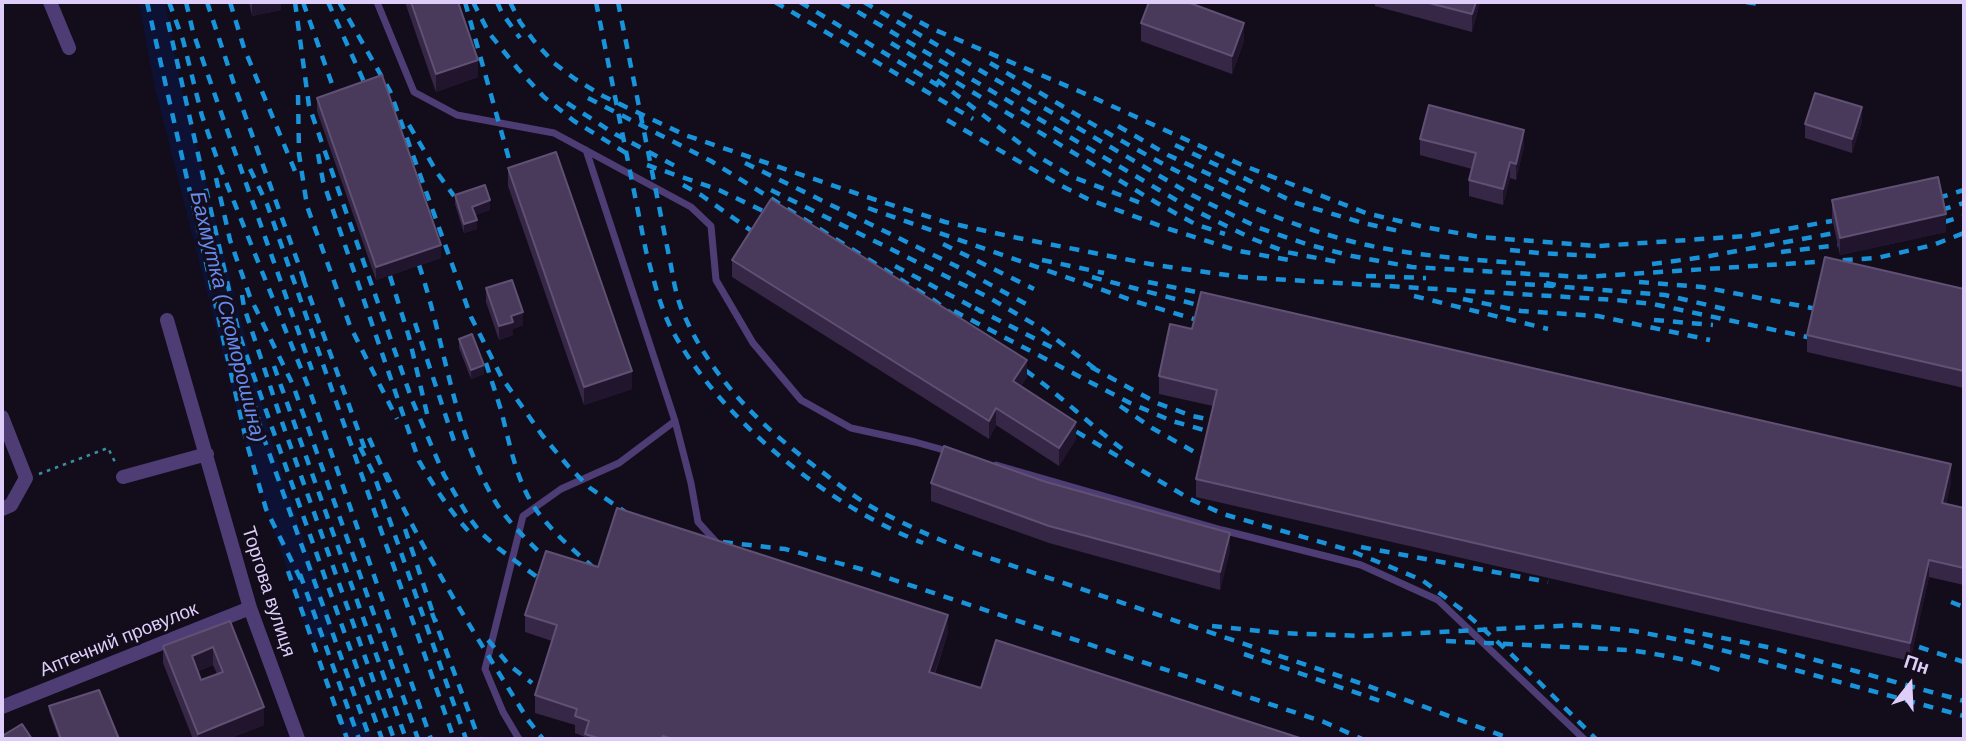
<!DOCTYPE html>
<meta charset="utf-8">
<style>
body{margin:0}
#map{position:relative;width:1966px;height:741px;overflow:hidden;background:#130d1b;font-family:Arial,sans-serif}
canvas{display:block}
.frame{position:absolute;inset:0;border:4px solid #decdf9;pointer-events:none}
.north{position:absolute;left:1875px;top:650px;width:70px;height:70px;-webkit-text-stroke:5px #130d1b;paint-order:stroke;rotate:18deg;font-size:19px;font-weight:700;line-height:28px;text-align:center;color:#decdf9}
.north::after{content:'';display:block;margin:auto;width:24px;height:32px;background:#decdf9;clip-path:polygon(50% 0,100% 100%,50% 72%,0 100%)}
</style>
<div id="map">
<canvas width="1966" height="741"></canvas>
<div class="frame"></div>
<div class="north">Пн</div>
</div>
<script>
const ctx = document.querySelector('canvas').getContext('2d');
ctx.lineJoin = 'round';
function trace(path, color, width, dash) {
  ctx.strokeStyle = color;
  ctx.lineWidth = width;
  ctx.lineCap = dash ? 'butt' : 'round';
  ctx.setLineDash(dash || []);
  ctx.stroke(path);
}
function paint(path, color) {
  ctx.fillStyle = color;
  ctx.fill(path, 'evenodd');
}
function label(font, color, halo, rows, align = 'center') {
  ctx.font = font + ' Arial,sans-serif';
  ctx.lineWidth = 6;
  ctx.setLineDash([]);
  ctx.textBaseline = 'middle';
  ctx.strokeStyle = halo;
  ctx.fillStyle = color;
  for (const [text, x, y, turn = 0] of rows) {
    ctx.save();
    ctx.translate(x, y);
    ctx.rotate((+turn || 0) * Math.PI / 180);
    ctx.textAlign = isNaN(turn) ? turn : align;
    if (halo) ctx.strokeText(text, 0, 0);
    ctx.fillText(text, 0, 0);
    ctx.restore();
  }
}
const river = new Path2D(`
 M152,2l16,85 93,364 59,177
 M354,730l4,9`);
const path = new Path2D(`
 M39,474l69,-26 8,16`);
const service = new Path2D(`
 M377,2l37,90 43,23 97,18 137,74 20,19 5,54 37,63 48,57 50,28 64,14 36,10
 M586,150l89,271 16,62 7,39 20,22
 M996,465l226,65 139,35 77,35 146,139
 M519,739l-16,-27 -18,-43 38,-153 38,-27 58,-26 56,-42`);
const minor = new Path2D(`
 M50,2l19,46
 M167,320l83,288 48,131
 M2,417l24,61 -15,27 -9,4
 M123,477l84,-23
 M2,707l248,-99`);
const rail = new Path2D(`
 M147,2l100,442 19,65 37,75
 M169,2l14,38 19,76 18,51 88,219 123,353
 M186,2l7,30 24,69 95,269
 M207,2l29,88 70,195
 M230,2l14,46 51,123
 M295,2l14,104 103,294 32,75 24,41 12,16 18,16 39,29
 M303,2l36,102
 M328,2l41,91
 M339,2l51,89 81,226 31,61 40,57 26,31 22,22 44,30
 M465,2l49,175
 M473,2l16,31 29,36 26,28 30,24 57,35
 M497,2l5,11 18,25
 M510,2l10,20 14,19 20,22 21,16 28,17 82,39 179,61 81,26 73,16 137,27 86,12 375,23 37,4 159,34
 M596,2l50,249c7,26 13,53 25,77 48,91 157,178 252,215
 M618,2l53,264c3,17 6,35 14,51 28,63 77,110 132,151 21,16 42,33 66,45 27,14 54,26 83,37l397,134 148,55
 M775,2l198,117
 M800,2l144,87
 M841,2l347,205 65,32 33,13 52,10
 M864,2l328,193 67,33 47,16 46,12 60,11 171,10 294,-19 56,-13 31,-12
 M1746,2l13,2
 M903,13l30,16 148,63 161,73 124,48 58,14 56,10 118,9 149,-10 85,-15
 M168,22l71,312 143,405
 M891,43l266,160 38,21 30,10
 M990,63c114,67 227,142 356,177 60,16 122,19 184,24
 M937,80l97,74 39,23 73,28
 M298,95l1,59 8,52 43,120 47,93
 M588,98l123,63 224,140 25,19
 M567,103l48,31 64,34
 M947,120l113,65 30,15 79,29 70,22 50,9
 M409,125l29,49 16,22
 M1118,126l50,29 81,38
 M1175,145l121,58 67,20 36,8
 M318,154l5,27 96,280c16,27 32,52 54,75
 M745,163l211,103 72,39
 M647,165l72,25 61,29
 M250,169l17,35 187,535
 M216,178l14,62 20,57 43,88 125,354
 M683,185l18,10 55,39
 M771,190l217,107 56,33 54,41
 M1938,198l26,-8
 M868,208l269,94 57,17
 M1941,210l23,-7
 M1944,222l20,-6
 M943,244l91,45
 M1510,250l29,3 58,3
 M1781,252l57,-7
 M1042,260l62,13
 M1652,264l52,-7 131,-24
 M419,265c27,80 34,169 79,241 11,16 26,31 40,45
 M895,266l87,46
 M390,276l19,61 19,81
 M1366,276l60,2
 M1092,277l106,28
 M303,278l64,177
 M1148,282l53,11
 M1639,282l63,5 115,22
 M1506,283l49,3
 M1546,283l19,4 100,8 64,15
 M242,295l2,12 38,115 112,317
 M1414,296l134,33
 M1463,299l58,12 77,5 112,24
 M975,308l84,43
 M954,311l176,92 42,18 46,13
 M1654,320l59,5
 M415,323l41,124
 M1010,360c41,26 76,62 115,91
 M486,363c5,16 10,31 15,47 9,35 16,76 39,105 16,20 35,37 54,53
 M274,366l132,373
 M1091,367l66,36 35,13 30,6
 M253,399l9,34 108,306
 M1120,406l32,22 62,35
 M1060,422l130,77 33,15 126,36 73,30 39,29 49,44 86,86
 M369,438l20,45
 M360,447l14,28 92,264
 M386,473c41,86 92,166 142,247l15,19
 M405,529l31,93
 M704,540l81,9 76,20 463,153 38,17
 M1361,547l187,35
 M288,571l53,152
 M300,574l59,165
 M1951,602l13,5
 M432,613l47,126
 M1212,626l68,7 82,3 214,-11 58,6 62,12 268,73
 M1684,630l88,18 192,53
 M488,640l21,25 23,18
 M1446,641l182,9c32,4 61,10 92,20
 M1919,647l45,15
 M1244,654l139,48
 M339,715l8,24`);
const wall = new Path2D(`
 M249,2h32v8l-29,6z
 M405,2h53l20,75 -42,15z
 M1375,2h105l-8,30 -97,-26z
 M1141,23l103,18 -12,33 -91,-33z
 M317,98l124,160 -65,22 -59,-169z
 M1862,121l-10,32 -47,-15v-14z
 M1420,139l104,7 -8,34 -6,-2 -7,27 -34,-9v-16l3,-11 -52,-14z
 M508,168l124,221 -48,16 -76,-219z
 M455,195l35,15 -15,5 2,14 -13,4 -9,-29z
 M1832,200l114,32 -106,23 -8,-37z
 M732,260l295,117 -6,9 55,53 -17,27 -63,-41 -7,14 -257,-162z
 M486,288l37,37 -10,4v6l-14,5 -13,-38z
 M1964,289v99l-157,-36v-17z
 M1192,329l759,153 -5,22 18,4v77l-35,-8 -19,84 -714,-164v-18l17,-73 -54,-12v-18z
 M459,339l25,35 -13,5 -12,-31z
 M931,483l299,67 -10,40 -171,-47 -118,-42z
 M598,567l350,65 -13,42 46,14 322,51h-718v-2l-10,-4v-8l-40,-12v-18l17,-54 -27,-9v-17z
 M230,621l34,104 -36,14h-35l-30,-76v-17zM213,665l4,9 -16,6 -3,-9z
 M49,706l70,33h-60l-10,-28z`);
const shadedWall = new Path2D(`
 M256,2h25v8l-29,6v-13z
 M1476,2h4l-8,30v-18z
 M1244,23v18l-12,33v-18z
 M478,60v17l-42,15v-18z
 M1862,107v14l-10,32v-14z
 M1524,130v16l-8,34v-16z
 M1510,162v16l-7,27v-16z
 M490,200v10l-18,6v-9z
 M1946,214v18l-106,23v-17z
 M477,220v9l-13,4v-9z
 M441,245v13l-65,22v-13z
 M523,312v13l-10,4v6l-14,5v-14l12,-10z
 M1027,360v17l-14,21v-17z
 M484,365v9l-13,5v-9z
 M632,371v18l-48,16v-18z
 M996,408v17l-7,14v-18z
 M1076,422v17l-17,27v-18z
 M1951,464v18l-9,39v-18z
 M1230,533v17l-10,40v-18z
 M1929,560v17l-19,84v-18z
 M948,615v17l-19,58v-18z
 M213,647v18l-21,8v-17z
 M264,707v18l-36,14h-30v-5z`);
const building = new Path2D(`
 M411,2h47l20,58 -42,14z
 M1149,2h38l57,21 -12,33 -91,-33z
 M1425,2h51l-4,12z
 M382,75l59,170 -65,22 -59,-169z
 M1815,93l47,14 -10,32 -47,-15z
 M1429,105l95,25 -8,34 -6,-2 -7,27 -34,-9 7,-27 -56,-14z
 M556,152l76,219 -48,16 -76,-219z
 M1938,177l8,37 -106,24 -8,-38z
 M485,185l5,15 -18,7 5,13 -13,4 -9,-29z
 M771,199l256,161 -14,21 63,41 -17,26 -63,-40 -7,13 -257,-161z
 M1825,257l139,32v82l-157,-36z
 M512,280l11,32 -12,4 2,6 -14,4 -13,-38z
 M1201,292l750,172 -9,39 22,5v60l-35,-8 -19,83 -714,-164 21,-89 -58,-14 11,-52 22,5z
 M472,334l12,31 -13,5 -12,-31z
 M944,446l102,36 184,51 -10,39 -171,-46 -118,-43z
 M617,508l331,107 -19,57 52,16 15,-48 307,99h-631l-9,-3 -1,3h-64v-1l-13,-4 4,-13 -14,-5 2,-7 -42,-14 22,-70 -32,-10 21,-64 52,16z
 M230,621l34,86 -66,27 -35,-88zM213,647l10,25 -22,8 -9,-24z
 M99,690l20,49h-58l-12,-33z
 M22,724l10,15h-30v-3z`);
const streetNames = [
 ["Торгова вулиця",268,592,72],
 ["Аптечний провулок",119,640,-22]
];
const waterNames = [
 ["Бахмутка (Скоморошина)",227,317,76]
];
trace(river, '#0d1134', 26);
trace(path, '#3a8ca0', 2.5, [3.5, 5]);
trace(service, '#4e3d75', 7);
trace(minor, '#4e3d75', 14);
trace(rail, '#1993d9', 4.5, [10, 9]);
paint(wall, '#372747');
paint(shadedWall, '#21152e');
paint(building, '#49395a');
trace(building, '#605073', 2);
label('19px', '#decdf9', '#130d1b', streetNames);
label('italic 21px', '#668bee', '#130d1b', waterNames);
</script>
